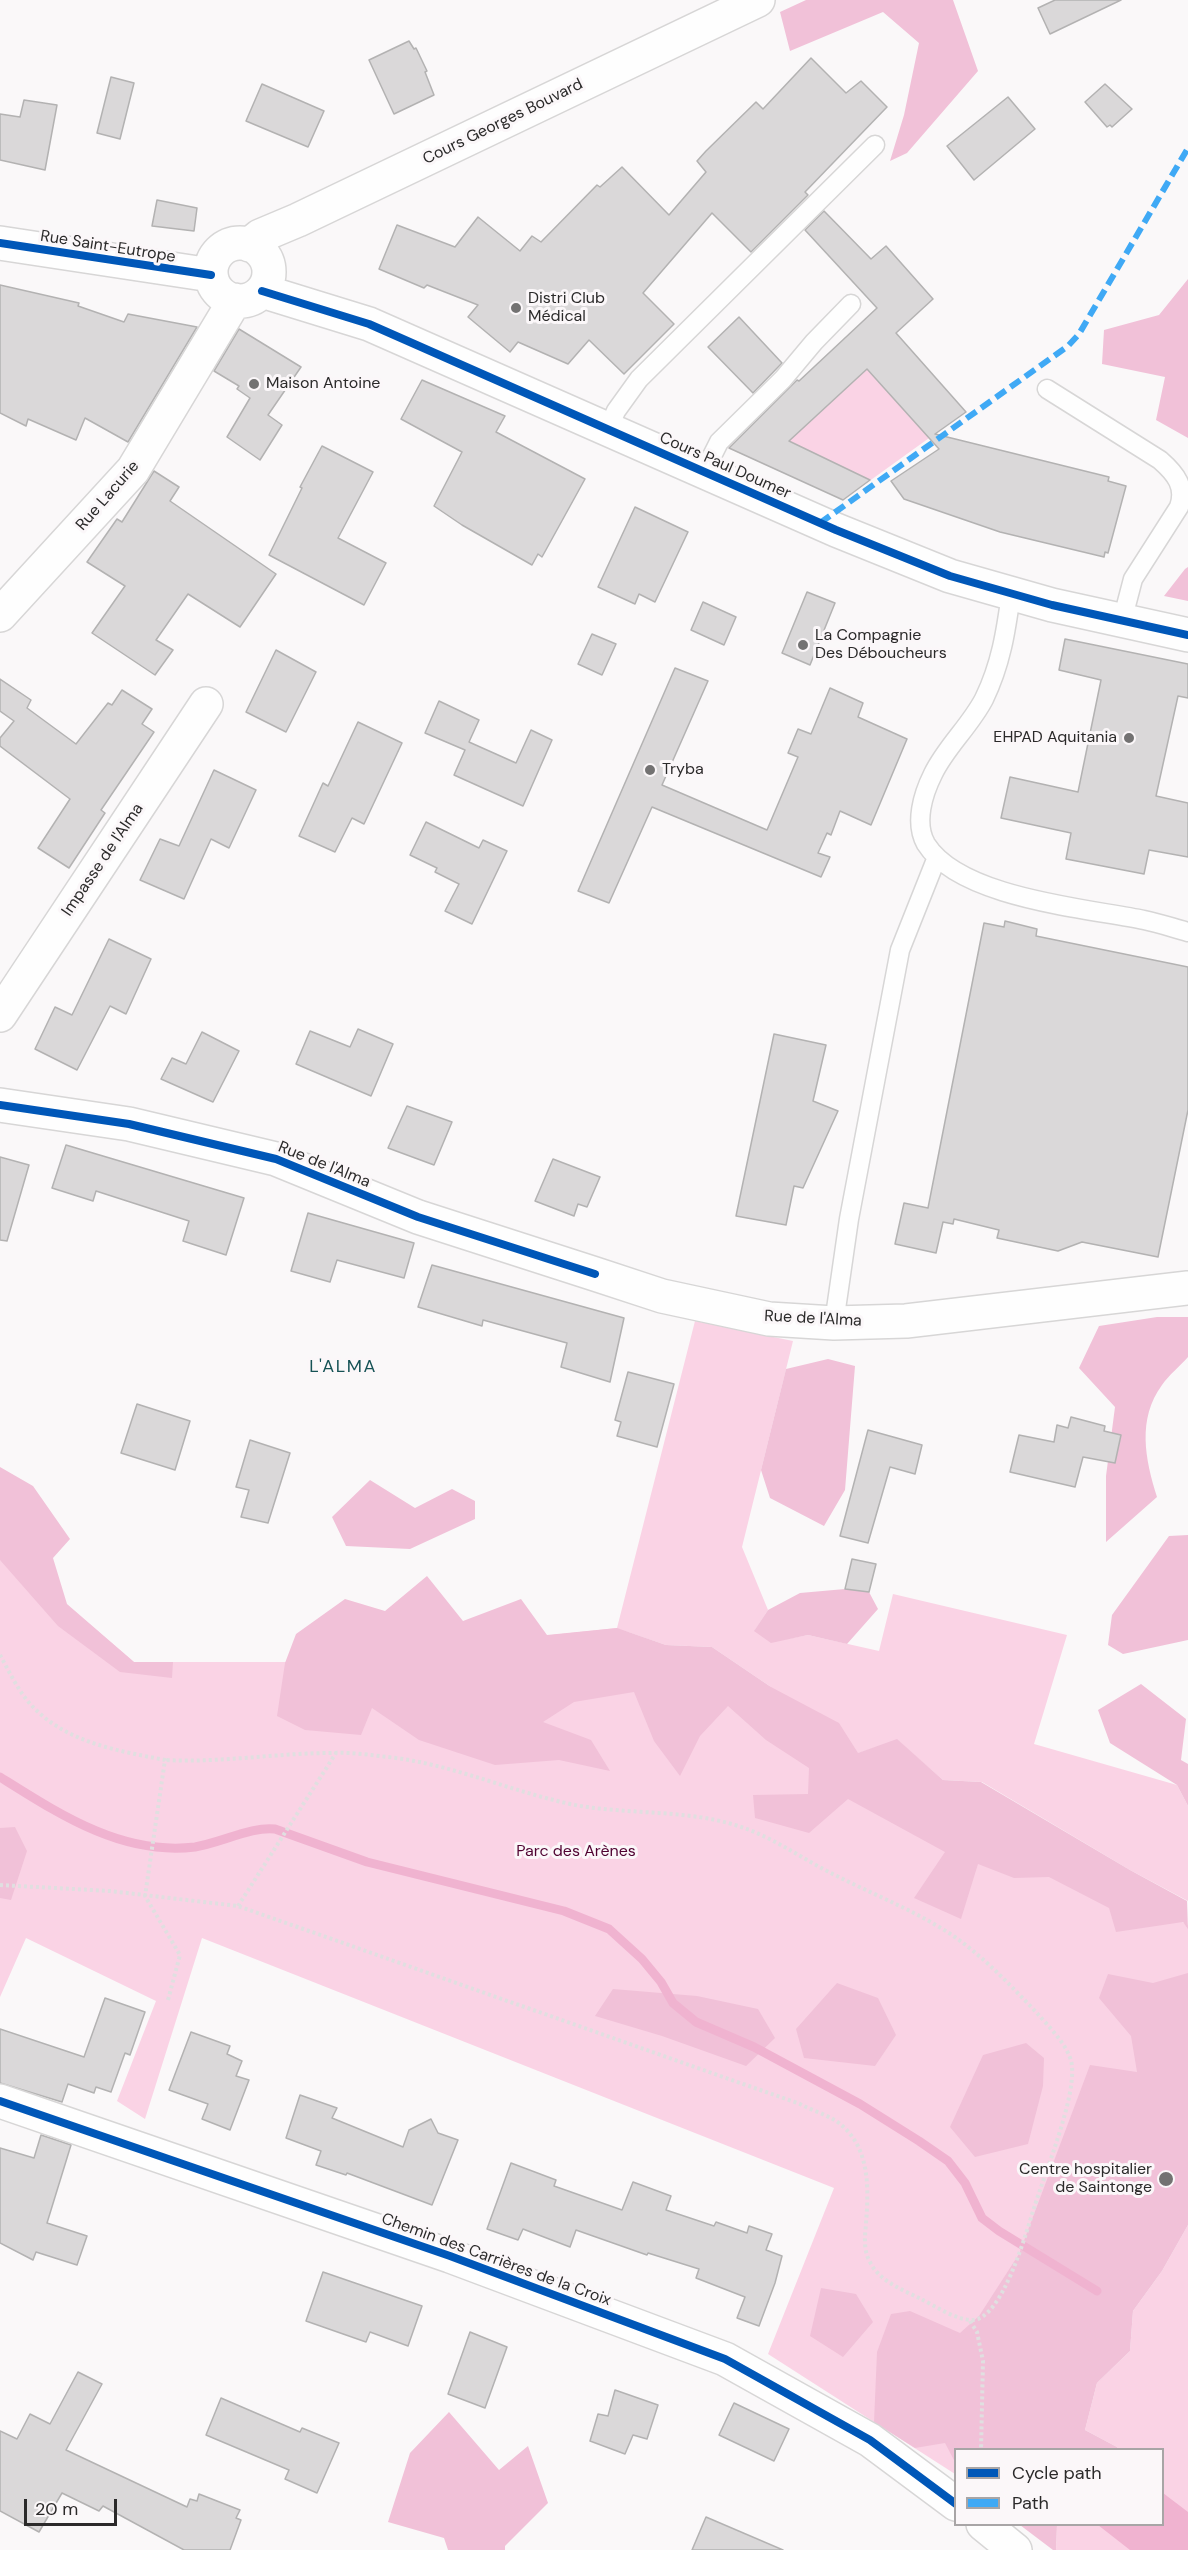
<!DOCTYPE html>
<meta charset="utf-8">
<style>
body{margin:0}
#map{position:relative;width:1188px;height:2550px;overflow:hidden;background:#faf8f9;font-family:"DM Sans",sans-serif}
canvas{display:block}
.legend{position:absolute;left:954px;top:2448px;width:210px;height:78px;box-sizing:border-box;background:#fbf7f9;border:2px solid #a8a5a6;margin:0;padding:8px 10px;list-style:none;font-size:18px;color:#2b2a2a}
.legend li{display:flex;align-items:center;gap:12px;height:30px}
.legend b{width:30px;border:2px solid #a8a5a6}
.scale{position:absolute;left:24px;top:2499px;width:93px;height:27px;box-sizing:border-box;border:3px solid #2b2a2a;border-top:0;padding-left:8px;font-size:18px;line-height:21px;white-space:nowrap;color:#2b2a2a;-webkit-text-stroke:4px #fbf7f9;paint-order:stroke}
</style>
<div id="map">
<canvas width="1188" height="2550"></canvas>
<ul class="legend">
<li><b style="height:8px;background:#0057b8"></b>Cycle path</li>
<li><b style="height:8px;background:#3fa9f5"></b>Path</li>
</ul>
<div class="scale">20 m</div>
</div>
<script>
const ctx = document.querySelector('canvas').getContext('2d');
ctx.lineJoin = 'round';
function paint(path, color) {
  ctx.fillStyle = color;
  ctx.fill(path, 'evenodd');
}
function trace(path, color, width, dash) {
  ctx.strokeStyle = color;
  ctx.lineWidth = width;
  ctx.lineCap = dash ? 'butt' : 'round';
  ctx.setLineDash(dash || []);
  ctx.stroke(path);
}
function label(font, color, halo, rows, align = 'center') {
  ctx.font = font + ' "DM Sans",sans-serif';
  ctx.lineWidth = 6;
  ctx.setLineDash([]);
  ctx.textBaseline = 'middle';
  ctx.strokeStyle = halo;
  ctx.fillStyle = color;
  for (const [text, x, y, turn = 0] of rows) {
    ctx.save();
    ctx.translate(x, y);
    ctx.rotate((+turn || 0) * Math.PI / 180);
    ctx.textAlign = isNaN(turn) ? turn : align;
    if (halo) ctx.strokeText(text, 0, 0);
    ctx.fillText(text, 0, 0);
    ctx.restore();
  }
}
const green = new Path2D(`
 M912,275l21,24 -38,35 55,89 -107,77 -115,-52z
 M695,1321l98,20 -51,206 26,63 -13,20 16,12 37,-7 71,16 14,-57 174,41 -33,109 143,41 11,21v95l-58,-31 -148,-88 -39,-2 -46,-40 -38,13 329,172v190l-232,335 -1,24 -187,-120 66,-166 -632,-250 -57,181 -28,-18 39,-100 -130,-63 -26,59v-466l66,73 68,58h163l320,-34zM622,1630l44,15 46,2 59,40z
 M1188,2225v325h-132l1,-25 105,-1v-74l-45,-1v-2l-32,-17 12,-47 33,-32 3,-40 29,-40z`);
const forest = new Path2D(`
 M806,0h147l25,71 -71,82 -17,8 14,-46 15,-72 -36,-31 -93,39 -10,-39z
 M1188,279v159l-32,-18 9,-43 -63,-13 2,-34 55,-15z
 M1188,567v34l-24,-5 21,-27z
 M1157,1317h31v40c-8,9 -19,18 -26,28 -25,34 -17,74 -5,112l-51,45v-66l9,-69 -36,-39 20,-42z
 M828,1359l27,7 -10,124 -21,36 -54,-28 -9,-28 25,-101z
 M0,1467l33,19 37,53 -17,19 14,46 67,58h39l-1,16 -52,-6 -62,-46 -58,-66z
 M370,1480l45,28 37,-19 23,12v18l-65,30 -64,-3 -14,-29z
 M1188,1535v105l-65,14 -15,-9 4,-30 57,-79z
 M427,1576l36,45 58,-22 26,36 70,-7 49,17 46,2 59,40 68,36 19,30 39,-14 46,41 38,2 149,88 57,31 1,28 -5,-7 -67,10 -7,-24 -60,-31 -35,1 -36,-14 -17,55 -47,-21 31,-46 -97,-53 -39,34 -54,-15 -2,-23 55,-1 1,-26 -43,-28 -38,-34 -28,30 -20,40 -26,-35 -20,-49 -60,10 -31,20 48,18 19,31 -51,-11 -64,5 -76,-25 -47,-32 -11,27 -56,-5 -28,-14 8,-53 11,-29 49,-35 40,12z
 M845,1589l24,3 9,17 -31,35 -39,-9 -37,8 -17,-12 14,-21 32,-17z
 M1141,1684l45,35 -5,41 7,4v42l-11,-21 -67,-42 -12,-33z
 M15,1827l12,24 -16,49 -11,-2v-70z
 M1188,1973v252l-26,46 -29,40 -3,40 -33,32 -12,47 32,17v2l-161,1 -1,12 -10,-19 -30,5 -41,-26 3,-70 14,-38 19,-3 50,22 19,-17 40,-62 71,-189 47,7 -6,-36 -32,-38 9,-24 45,9z
 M837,1983l41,15 18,37 -21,31 -71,-8 -8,-29z
 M613,1989l84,7 61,13 17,29 -29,28 -84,-30 -67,-20z
 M1026,2043l18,15 -1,28 -15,58 -53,13 -25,-30 33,-72z
 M821,2288l35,6 17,28 -30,35 -33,-21z
 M449,2412l50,58 29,-24 20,57 -43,43v4h-57l-4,-12 -56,-16 22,-69z
 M1020,2525h37l-1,25h-3z`);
const water = new Path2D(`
 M1163,2493l25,19v38h-58l-32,-25 64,-1z`);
const stream = new Path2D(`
 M0,1777c59,37 122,79 195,70 25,-4 58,-21 80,-18l92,33 197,49 45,18 33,30 19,23 12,21 23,19 58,25 106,57 59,37 29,20 17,22 17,35 17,13 98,60`);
const building = new Path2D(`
 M1055,0h66l-71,34 -12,-26z
 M409,41l5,8 2,-1 11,23 -2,1 9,23 -40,19 -25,-54z
 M811,58l35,35 15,-12 26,26 -82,85 3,3 -57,57 -39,-39 -69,80 31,31 -50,50 -35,-34 -21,24 -50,-22 -8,10 -42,-35 10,-12 -51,-20 -3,3 -45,-19 18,-44 58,22 23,-30 42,34 12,-15 9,6 56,-57 3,2 22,-20 47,48 37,-43 -9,-11 9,-10 50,-49 7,7z
 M111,77l23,6 -14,56 -23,-6z
 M262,84l62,27 -16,36 -62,-26z
 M1105,84l27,25 -20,18 -2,-2 -3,2 -22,-25z
 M1008,97l27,32 -61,51 -27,-34z
 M24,100l33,5 -12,65 -45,-10v-46l20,3z
 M157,200l40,8 -3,23 -42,-5z
 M824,211l47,48 15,-13 47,53 -37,34 70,79 -31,22 174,43 -1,4 18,5 -18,67 -3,-1 -1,5 -104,-25 -96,-33 -13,-18 48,-32 -72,-80 -78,72 81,39 -27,20 -114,-52 68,-68 2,1 78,-73 -72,-78z
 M0,285l79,18 -1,3 46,16 4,-8 69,13 -69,115 -43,-24 -9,22 -48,-21 -2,7 -26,-13z
 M739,317l43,46 -29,30 -45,-46z
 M239,329l62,38 -33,48 14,10 -22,35 -33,-23 23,-39 -13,-9 2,-3 -25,-15z
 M422,380l83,36 -9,16 89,47 -43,78 -4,-3 -6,11 -70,-40 -28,-19 28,-54 -61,-33z
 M322,446l51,26 -35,66 48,25 -22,42 -95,-50 33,-67 -2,-1z
 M154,471l25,16 -9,14 106,73 -36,53 -52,-33 -32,46 17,10 -18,25 -63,-42 33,-47 -38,-24 30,-43 5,3z
 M635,507l53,25 -33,70 -16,-8 -4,10 -37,-17z
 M807,592l28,11 -25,62 -28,-12z
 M703,602l33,15 -12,28 -33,-15z
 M592,634l24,10 -14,31 -24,-11z
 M1065,639l123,25v34l-10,-2 -22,100 32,7v54l-39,-7 -5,24 -78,-15 5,-26 -70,-15 9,-41 68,15 23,-112 -42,-10z
 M276,650l40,22 -30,60 -40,-20z
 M675,668l33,13 -46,104 105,45 31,-73 -10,-4 10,-24 13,5 19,-46 33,15 -5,14 49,22 -36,86 -31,-14 -9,24 -4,-2 -9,20 12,4 -9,20 -169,-70 -43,96 -31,-12z
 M0,679l31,21 -4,8 49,36 32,-41 4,2 10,-15 30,19 -10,15 12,8 -53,78 4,3 -36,55 -31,-20 32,-49 -70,-53v-8l14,-17 -14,-10z
 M439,701l40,19 -10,22 47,21 15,-33 21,10 -29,66 -69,-31 11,-25 -40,-17z
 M358,722l44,21 -38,81 -12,-6 -17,34 -36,-16 24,-53 5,3z
 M214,770l42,20 -27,58 -18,-9 -27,60 -44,-19 20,-41 19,7z
 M426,822l53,26 4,-8 24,11 -35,73 -27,-13 14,-27 -24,-12 2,-4 -27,-13z
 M1005,921l32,8 -1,7 152,31v143l-30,147 -76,-15 -24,9 -61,-13 2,-8 -45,-11 -1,5 -10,-2 -7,31 -41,-9 9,-41 24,5 56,-285 20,4z
 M109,939l42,20 -25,55 -16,-8 -33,64 -42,-21 20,-42 17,8z
 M358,1029l35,15 -22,52 -75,-32 14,-33 40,16z
 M202,1032l37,19 -26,51 -52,-23 11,-21 14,6z
 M774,1034l52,11 -13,56 25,10 -35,77 -9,-2 -8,39 -50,-9z
 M407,1106l45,16 -18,43 -46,-17z
 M66,1145l178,53 -18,57 -43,-14 6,-20 -93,-30 -3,10 -41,-13z
 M0,1157l29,8 -22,76 -7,-1z
 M553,1159l47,18 -13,30 -9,-3 -4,12 -39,-15z
 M308,1213l106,30 -10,35 -67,-18 -7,22 -39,-11z
 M432,1265l192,53 -14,64 -49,-15 6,-24 -84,-23 -1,6 -64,-19z
 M628,1372l46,12 -17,63 -40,-11 4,-14 -6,-2z
 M137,1404l53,17 -15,49 -54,-17z
 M1071,1417l34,9 -1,5 17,4 -6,28 -32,-6 -8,30 -65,-15 9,-37 35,7 3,-17 11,3z
 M868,1430l54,15 -7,29 -25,-7 -22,76 -28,-7z
 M250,1440l40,13 -22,70 -27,-6 8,-27 -13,-3z
 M852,1559l24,5 -7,28 -24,-3z
 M105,1998l40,14 -15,43 -5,-2 -14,39 -15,-5 -2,6 -26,-9 -6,18 -62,-19v-54l84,28z
 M191,2032l39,14 -3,8 15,7 -6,15 13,4 -19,50 -28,-11 6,-15 -39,-14z
 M300,2095l37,13 -5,10 71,29 6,-17 22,-11 7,14 20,7 -26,65 -85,-32 -1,2 -30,-10 5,-14 -35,-13z
 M41,2135l30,10 -24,78 40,13 -10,29 -41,-13 -3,8 -33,-17v-95l34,10z
 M511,2163l45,17 -2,6 68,24 11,-28 38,14 -5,14 48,16 2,-4 31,11 2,-7 23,8 -6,16 16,6 -7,27 -16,43 -22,-8 8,-21 -49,-19 3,-9 -51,-16 -1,2 -71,-25 -6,17 -47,-18 -5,11 -31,-11z
 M323,2272l99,34 -14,40 -38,-14 -4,10 -60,-21z
 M470,2332l37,15 -22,61 -37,-14z
 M78,2372l24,12 -36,66 121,57 3,-8 7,2 2,-7 41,16 -4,8 5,2 -11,30h-46l-81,-44 -4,5 -37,-18 -23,39 -39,-21v-80l17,8 13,-25 20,10z
 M615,2390l43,15 -11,34 -14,-4 -8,19 -35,-13 8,-27 10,2z
 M221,2398l79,34 2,-4 37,15 -22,50 -32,-14 4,-9 -83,-35z
 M734,2403l55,26 -15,32 -55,-26z
 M706,2517l77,33h-91z`);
const path = new Path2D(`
 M0,1655c10,18 20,40 36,55 34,33 83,41 129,50l-20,136 35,59 -12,45
 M0,1885l110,6 128,15 562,198c11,6 25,10 36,17 34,23 33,66 30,102 -1,13 -3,27 4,39 9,19 33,28 51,37 14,7 35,21 51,21 31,0 55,-91 63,-115 11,-35 40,-105 37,-139 -2,-19 -23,-39 -35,-53 -26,-27 -51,-54 -82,-76 -40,-27 -86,-44 -128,-66 -29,-15 -55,-34 -86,-44 -51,-18 -113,-12 -166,-22 -63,-13 -123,-41 -187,-48 -18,-2 -37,-5 -56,-4 -56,0 -111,10 -167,7
 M238,1906l98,-153
 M970,2321l7,11 6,29 -2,89`);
const service = new Path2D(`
 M1047,389l113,71c16,14 26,27 19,47l-46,72 -11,42
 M608,429l8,-18 23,-32 236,-234
 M704,472l15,-30 64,-63 31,-37 37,-38
 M1011,594c-5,37 -10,70 -27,105 -14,27 -38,48 -51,75 -10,20 -19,49 -7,70 34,54 159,64 218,76 15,3 29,8 44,12
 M834,1323l15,-104 51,-269 37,-93`);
const minor = new Path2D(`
 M0,1015l206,-311
 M0,1105l129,19 147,35 142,58 177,57 67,22 107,23 65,4 72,-2 282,-33
 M0,2101l450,155 275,103 145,81 86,64
 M983,2524l32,26`);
const tertiary = new Path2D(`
 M211 272a29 29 0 1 1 58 0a29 29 0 1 1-58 0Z
 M0,243l211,32
 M249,245l11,-9 38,-16 460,-220
 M262,291l107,33 467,206 114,46 102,29 136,30
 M0,615l133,-145 102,-170`);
const quiet = new Path2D(`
 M820,523l248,-177 11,-12 109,-186`);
const cycleway = new Path2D(`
 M0,243l211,32
 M262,291l107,33 467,206 114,46 102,29 136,30
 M0,1105l129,19 147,35 142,58 177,57
 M0,2101l450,155 275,103 145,81 86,64`);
const markers = [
 [516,308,6,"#737272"],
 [254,384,6,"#737272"],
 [803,645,6,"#737272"],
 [1129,738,6,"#737272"],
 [650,770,6,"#737272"],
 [1166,2179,8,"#737272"]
];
const streetNames = [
 ["Cours Georges Bouvard",503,122,-26],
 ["Rue Saint-Eutrope",108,247,9],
 ["Cours Paul Doumer",725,466,24],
 ["Rue Lacurie",108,496,-49],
 ["Impasse de l'Alma",103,860,-56],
 ["Rue de l'Alma",324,1165,22],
 ["Rue de l'Alma",813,1319,3],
 ["Chemin des Carrières de la Croix",496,2260,20]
];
const poiNames = [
 ["Distri Club",528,299],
 ["Médical",528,317],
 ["Maison Antoine",266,384],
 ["La Compagnie",815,636],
 ["Des Déboucheurs",815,654],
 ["EHPAD Aquitania",1117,738,"right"],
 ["Tryba",662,770],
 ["Centre hospitalier",1152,2170,"right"],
 ["de Saintonge",1152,2188,"right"]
];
const parkNames = [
 ["Parc des Arènes",576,1852]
];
const neighbourhoodNames = [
 ["L'ALMA",343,1367]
];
paint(green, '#fad3e5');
paint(forest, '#f1c1d8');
paint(water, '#f0b3d0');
trace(stream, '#f0b3d0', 9);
paint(building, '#dad8d9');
trace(building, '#b3b2b2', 1.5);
trace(service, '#d7d6d6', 21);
trace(minor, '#d7d6d6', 36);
trace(tertiary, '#d7d6d6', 36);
trace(path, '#e0dfe0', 4, [3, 3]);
trace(service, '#fefefe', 18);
trace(minor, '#fefefe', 33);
trace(tertiary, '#fefefe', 33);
trace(quiet, '#3fa9f5', 6, [12, 6]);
trace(cycleway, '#0057b8', 8);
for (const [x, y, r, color] of markers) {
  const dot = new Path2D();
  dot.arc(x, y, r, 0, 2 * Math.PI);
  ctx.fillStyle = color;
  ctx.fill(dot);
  trace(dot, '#fbf7f9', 2);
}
label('16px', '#2b2a2a', '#fbf7f9', streetNames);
label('16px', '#2b2a2a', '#fbf7f9', poiNames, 'left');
label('16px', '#500332', '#fbf7f9', parkNames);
ctx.letterSpacing = '1.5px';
label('18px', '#155255', '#fbf7f9', neighbourhoodNames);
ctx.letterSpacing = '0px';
</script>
